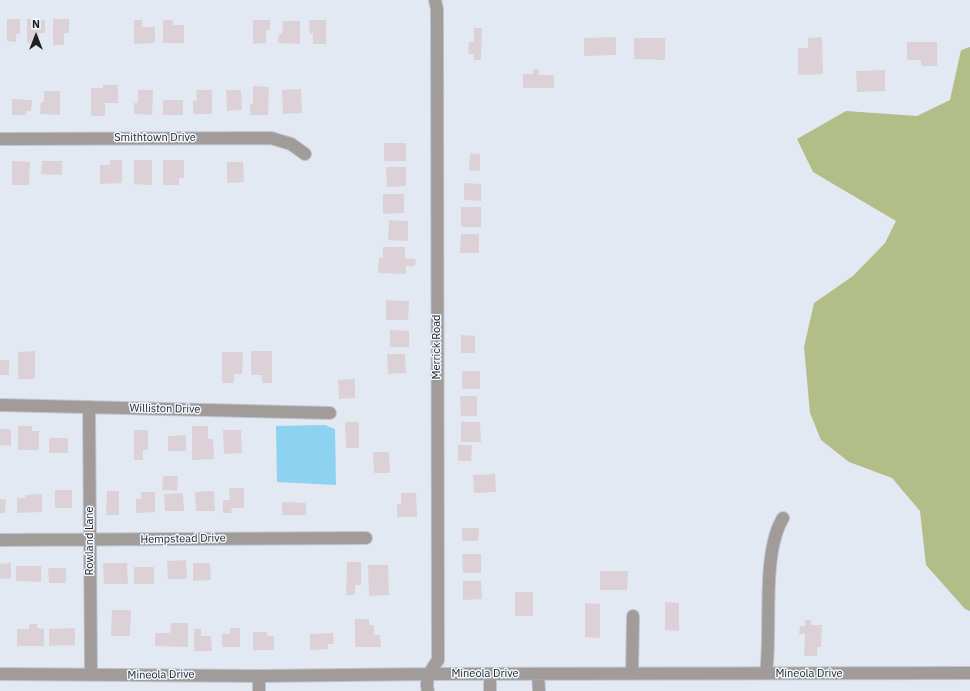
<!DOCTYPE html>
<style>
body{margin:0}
#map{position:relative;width:970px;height:691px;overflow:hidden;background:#e3e9f3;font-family:"IBM Plex Sans",sans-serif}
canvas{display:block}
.north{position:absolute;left:16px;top:16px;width:40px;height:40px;-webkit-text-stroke:3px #f1f7fe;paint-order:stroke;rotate:0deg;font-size:11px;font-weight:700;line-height:16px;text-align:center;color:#1e2023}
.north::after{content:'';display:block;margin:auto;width:14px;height:18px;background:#1e2023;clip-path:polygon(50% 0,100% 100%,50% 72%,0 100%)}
</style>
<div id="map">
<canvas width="970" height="691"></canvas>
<div class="north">N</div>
</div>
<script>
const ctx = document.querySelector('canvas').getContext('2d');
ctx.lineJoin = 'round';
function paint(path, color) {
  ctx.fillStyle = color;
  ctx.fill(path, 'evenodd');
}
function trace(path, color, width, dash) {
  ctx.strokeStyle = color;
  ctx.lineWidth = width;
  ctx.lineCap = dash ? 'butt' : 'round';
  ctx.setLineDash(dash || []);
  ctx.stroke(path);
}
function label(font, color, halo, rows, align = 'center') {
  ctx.font = font + ' "IBM Plex Sans",sans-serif';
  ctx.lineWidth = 3;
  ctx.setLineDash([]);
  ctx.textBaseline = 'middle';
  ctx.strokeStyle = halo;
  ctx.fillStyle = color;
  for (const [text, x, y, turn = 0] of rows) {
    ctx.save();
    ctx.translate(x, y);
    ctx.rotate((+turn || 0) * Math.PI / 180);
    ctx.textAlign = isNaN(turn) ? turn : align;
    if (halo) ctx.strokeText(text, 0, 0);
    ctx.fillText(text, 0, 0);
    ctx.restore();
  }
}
const green = new Path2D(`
 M970,47v564l-5,-2 -39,-44 -6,-54 -28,-33 -43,-16 -28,-22 -11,-27 -6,-66 10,-44 39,-27 32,-33 11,-22 -83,-49 -16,-33 49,-28 71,5 33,-16 11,-50z`);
const water = new Path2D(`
 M325,425l10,4 1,56 -59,-3 -1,-56z`);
const building = new Path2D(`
 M7,19h13v15h-4v8l-9,-1z
 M27,19l18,1v13h-6v10h-12z
 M53,19h16v14h-5v12h-11z
 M134,20h8v7h13v16l-21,1z
 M163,20h10v5h11v18h-21z
 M253,20h17v10h-4v13l-13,1z
 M309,20h17v24h-13v-11l-3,1z
 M283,21h17v23l-22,-1 1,-9h3z
 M474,28h8l-1,32h-7v-6h-6l1,-12h5z
 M616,37v18l-32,1v-18z
 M822,37l1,37 -25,1v-27h10v-10z
 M634,38h31v22l-31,-1z
 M907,42h30v24h-16v-6h-14z
 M533,69h6v6h15v13h-31v-14h10z
 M885,70v21l-28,1 -1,-21z
 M103,85h15v18h-13v13h-14v-28h12z
 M253,86l16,1 -1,28h-18v-11h3z
 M301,89l1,24 -19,1 -1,-24z
 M138,90h15l-1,25 -18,-1v-11h4z
 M196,90h16v24h-19v-13l4,-1z
 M226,90h15l1,20 -15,1z
 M44,91h16v24l-20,-1 1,-12h3z
 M12,99l20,1 -1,11h-5v4h-14z
 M163,100h20v15h-20z
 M384,143h22v18h-22z
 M470,153l10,1v17l-11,-1z
 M110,160h12v23l-22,1v-19h10z
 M134,160h18v25l-18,-1z
 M163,160h21v18h-5v7h-16z
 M12,161l18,1 -1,23h-17z
 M42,161h20v14l-21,-1z
 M227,162h16l1,20 -17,1z
 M386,167h20v19l-19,1z
 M464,183l17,1v17l-17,-1z
 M383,194h21v19l-21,1z
 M461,207h20v20h-20z
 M389,220l19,1v20l-20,-1z
 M461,234h18v19h-19z
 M383,247h22v11l11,1 -1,7h-9v8l-28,-1 1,-15h4z
 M386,300l23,1 -1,19h-22z
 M390,330l19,1v16h-19z
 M461,335l14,1v17h-14z
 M35,351v28h-17v-27z
 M251,351h21v32h-10v-8h-11z
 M222,352h21l-1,22h-8v9h-12z
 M387,354h18l1,19 -18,1z
 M0,360h9v15h-9z
 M462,371h18v18h-18z
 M355,379v19l-16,1 -1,-19z
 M460,396h17v20h-16z
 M345,422h14v26h-13z
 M461,422h19l1,20h-20z
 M18,426h14v5h7v19h-21z
 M192,426h16v13h5l1,20 -22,1z
 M0,429h11v17l-11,-1z
 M134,430h14v20h-5v10h-9z
 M223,430h18l1,23 -18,1z
 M186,435v16h-18v-15z
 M49,438h19v15h-19z
 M458,445h14l-1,16h-13z
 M373,452h16l1,21h-16z
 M495,474l1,18 -22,1 -1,-18z
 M163,476h15l-1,15 -15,-1z
 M229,488h15v20h-13l1,5h-9v-13h7z
 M55,490h17v18h-17z
 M107,491h12v24h-13z
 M214,491l1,20h-19l-1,-19z
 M141,492h14v20l-19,1v-14h5z
 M183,493l1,18h-19l-1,-17z
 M401,493h15l1,24h-20v-13h4z
 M42,494v18l-25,1v-15h8v-3z
 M0,499h6l-1,14h-5z
 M282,502l24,1v12h-24z
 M462,528h17l-1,13h-16z
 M462,554h19v19h-18z
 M186,560l1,19h-19l-1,-18z
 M347,562h14v23h-6v10h-9z
 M11,563v15l-11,1v-15z
 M103,563h24l1,21h-24z
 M193,563h17l1,17 -18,1z
 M368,565h20l1,30 -20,1z
 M16,566h25v16l-25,-1z
 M134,567h20v17h-20z
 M48,568h18v15h-17z
 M600,571h28l-1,19h-27z
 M463,581h18l1,18 -19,1z
 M515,592h18v24h-18z
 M665,602l14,1v28l-14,-1z
 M585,603l15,1v34l-15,-1z
 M112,610h19l-1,26h-19z
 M355,619h14v6h5v10h6l1,12h-26z
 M805,620h6v5h11l-1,22h-4v9h-13l1,-22h-6l1,-8h5z
 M171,623h17v24l-33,-1v-13h15z
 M29,624h8v4l7,1v17h-27v-17h12z
 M75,628v17l-26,1v-17z
 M230,628h10v19h-18v-14l8,1z
 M194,629h7v7h10l1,15h-18z
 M253,632h14v4h7v14h-21z
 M333,633l1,11h-6v5l-18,1v-16z`);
const minor = new Path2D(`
 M0,139l271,-1 20,6 14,10
 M0,405l330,8
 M89,407l2,268
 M0,540l366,-2
 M766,673c6,-43 -5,-119 17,-155
 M0,674l259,2 170,-2 541,-1
 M538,674l1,17
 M632,674l1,-58
 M259,676v15
 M428,691c-4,-12 4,-22 10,-31l-1,-651 -2,-9
 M490,691v-17`);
const streetNames = [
 ["Smithtown Drive",155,138],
 ["Merrick Road",437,347,-90],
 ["Williston Drive",165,409,1],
 ["Hempstead Drive",183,539,-1],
 ["Rowland Lane",90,541,-90],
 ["Mineola Drive",485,674],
 ["Mineola Drive",809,674],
 ["Mineola Drive",161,675,-1]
];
paint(green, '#b2bd87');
paint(water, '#8dd2f0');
paint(building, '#dcd1d7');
trace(minor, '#c0c5ce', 14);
trace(minor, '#a19c9a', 12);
label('11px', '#1e2023', '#f1f7fe', streetNames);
</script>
